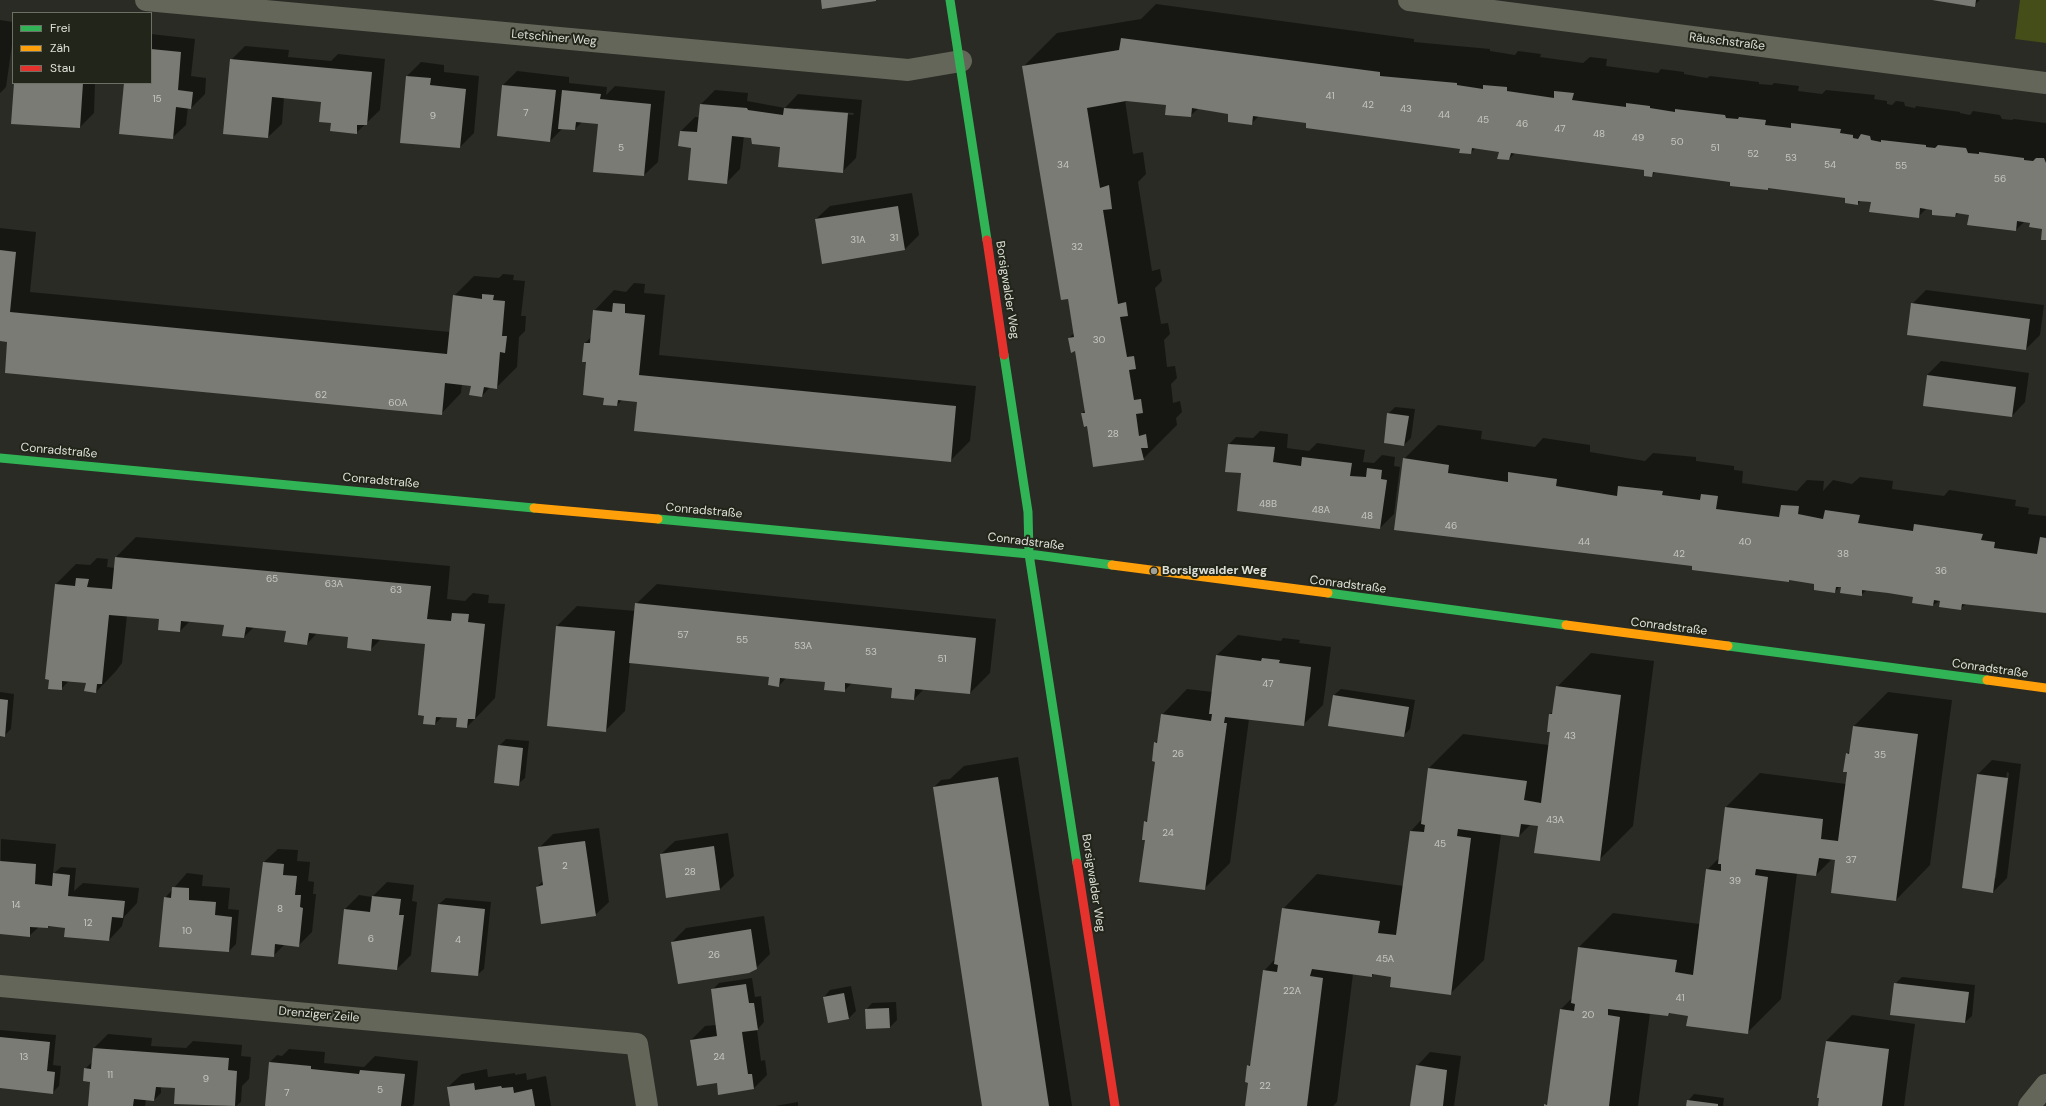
<!DOCTYPE html>
<meta charset="utf-8">
<style>
body{margin:0}
#map{position:relative;width:2046px;height:1106px;overflow:hidden;background:#2a2b25;font-family:"DM Sans",sans-serif}
canvas{display:block}
.legend{position:absolute;left:12px;top:12px;width:140px;height:72px;box-sizing:border-box;background:#222519;border:1px solid #6d7065;margin:0;padding:5px 7px;list-style:none;font-size:12px;color:#dee0d8}
.legend li{display:flex;align-items:center;gap:8px;height:20px}
.legend b{width:20px;border:1px solid #6d7065}
</style>
<div id="map">
<canvas width="2046" height="1106"></canvas>
<ul class="legend">
<li><b style="height:5px;background:#30b455"></b>Frei</li>
<li><b style="height:5px;background:#ff9f0a"></b>Zäh</li>
<li><b style="height:5px;background:#e5322d"></b>Stau</li>
</ul>
</div>
<script>
const ctx = document.querySelector('canvas').getContext('2d');
ctx.lineJoin = 'round';
function paint(path, color) {
  ctx.fillStyle = color;
  ctx.fill(path, 'evenodd');
}
function trace(path, color, width, dash) {
  ctx.strokeStyle = color;
  ctx.lineWidth = width;
  ctx.lineCap = dash ? 'butt' : 'round';
  ctx.setLineDash(dash || []);
  ctx.stroke(path);
}
function label(font, color, halo, rows, align = 'center') {
  ctx.font = font + ' "DM Sans",sans-serif';
  ctx.lineWidth = 4;
  ctx.setLineDash([]);
  ctx.textBaseline = 'middle';
  ctx.strokeStyle = halo;
  ctx.fillStyle = color;
  for (const [text, x, y, turn = 0] of rows) {
    ctx.save();
    ctx.translate(x, y);
    ctx.rotate((+turn || 0) * Math.PI / 180);
    ctx.textAlign = isNaN(turn) ? turn : align;
    if (halo) ctx.strokeText(text, 0, 0);
    ctx.fillText(text, 0, 0);
    ctx.restore();
  }
}
const green = new Path2D(`
 M2020,0h26v43l-31,-4z`);
const shadow = new Path2D(`
 M1932,0h48l-6,5z
 M1156,4l258,35v3l76,7v2l25,4 3,-4 23,3 -1,3 43,6 7,-6 17,2 -1,7 52,7 3,-4 23,3v2l23,4 3,-2 49,6v2l13,1 2,-2 25,3 -1,5 24,3 4,-4 49,5 -1,4 13,2v3l5,1 4,-4 8,1 1,4 10,2 1,-2 44,6v1l10,2 3,-4 27,4 2,4 10,1 2,-1 32,4v116l-2,-11 -13,-6 -6,-1 -9,9 -46,-16 -11,-1 -4,3 -28,-8 -9,9 -46,-16 -11,-1 -3,4 -12,-7 -76,-10 -3,2 -36,-8 -75,-10 -4,5 -7,-7 -129,-17 -7,7 -9,-8 -24,-3 -6,5 -9,-5 -154,-26 -48,-6 -8,8 -22,-11 -30,-5 -9,8 -23,-12 -42,-4 8,54 10,-2 3,22 -8,8 14,89 8,-2 2,12 -7,7 6,36 7,-1 2,11 -6,6 3,27 8,-1 2,12 -6,6 2,19 7,-2 2,11 -6,6 1,7 -34,34 -55,-34 -6,-12 3,-3 -9,-60 -7,-12 5,-5 -6,-35 -45,-231 34,-34 84,-14z
 M0,20l13,2v16l-7,49 -6,6z
 M151,34l44,5 -4,37 15,2 -1,16 -14,14 -3,-1 -2,18 -14,13 -47,-55h26z
 M245,46l44,4 -1,7 43,4 7,-7 47,5 -5,51 -24,23 -23,-11 -11,-21 -38,-4 -2,27 -14,13 -37,-77z
 M421,62l23,3v7l35,4 -5,57 -14,14 -59,-5 6,-66z
 M517,71l52,6v6l38,4 -1,8 9,-9 50,5 -7,71 -14,13 -45,-54 -17,1 -7,7 -12,-1 -13,13 -47,-56z
 M15,83h80l-1,30 -14,14z
 M715,90l33,3 -1,8 38,7 13,-14 64,6 -6,58 -14,14 -61,-27 -37,-9 -4,33 -14,14 -34,-36 -12,-2 1,-14 14,-14h4l2,-13zM796,108l58,5 -1,2 -57,-5z
 M912,193l7,42 -14,14 -89,-30 14,-13z
 M0,228l36,4 -6,60 420,40 4,-36 20,-20 25,2 4,-4 11,1 -1,5 12,1 -4,35h5l-1,15 -6,6 -2,30 -21,21 -6,-1 -8,9 -10,-11 -10,-1 -1,9 -20,21 -441,-74z
 M634,283l11,1 -1,9 21,2 -6,60 317,31 -6,55 -20,20 -312,-60 -15,-2 -6,6 -12,-8 -18,-36 -2,-18 7,-7 2,-25 20,-21 12,2z
 M1926,290l118,15 -4,30 -14,14 -114,-45z
 M1941,361l88,12 -4,29 -13,14 -88,-11 3,-30z
 M1395,407l20,2 -4,29 -7,7 -16,-31z
 M1438,425l44,6 -1,8 54,8 8,-9 47,7v7l55,9 8,-8 43,4v4l38,5v4l9,1 -1,12 55,8 10,-11 17,1 -1,10 10,-11 19,4 8,-7 33,4 -1,8 52,7 5,-6 67,10 -1,6 14,2 -1,6 18,2v96l-80,-8 -6,5 -19,-9 -8,5 -19,-9 -47,-6 -6,5 -21,-9 -5,6 -20,-9 -25,-4 -2,2 -94,-17 -290,-105z
 M1260,431l28,3 -1,14 22,3 8,-8 48,7 -2,12 11,1 8,-8 13,2 -1,9 6,1 -6,47 -14,14 -137,-58 -17,1 3,-27 7,-7 17,1z
 M136,537l314,29 -3,33 18,2 8,-8 16,2 -1,8 17,1 -10,94 -28,29 -10,-1 1,-9 -15,-1 -8,8 -10,-9 1,-72 -45,-4 -11,11 -21,-14 -32,-3 -10,11 -20,-14 -33,-3 -10,10 -19,-12 -35,-4 -10,10 -20,-12 -33,-4 -5,48 -6,8 -20,21 -9,-10 -17,-2 -9,9 -10,-10 -5,-1 10,-94 20,-20 14,1 7,-7 11,1 -1,8 8,1 1,-11z
 M657,584l339,35 -6,54 -20,20 -46,-4 -10,10 -20,-12 -42,-4 -8,8 -18,-9 -40,-4 -7,8 -9,-9 -140,-15 -5,49 -20,20 -48,-105 20,-20 59,5v-7z
 M1238,635l43,6 2,-3 17,2 -1,3 32,4 -8,58 -20,20 -54,-6 -19,144 -26,26 -58,-50 -1,-17 4,-4 7,-57 -1,-18 4,-4 3,-24 25,-26 26,3 4,-37z
 M1591,653l63,8 -21,165 -34,34 -60,-35 -8,-1 -12,12 -18,-2 -17,126 -34,34 -58,-18 -18,-2 -2,2 -19,-2 -16,128 -4,4h-87l3,-24 -1,-16 4,-4 12,-91 12,-13 7,-49 34,-35 87,12 7,-55 11,-12 7,-51 34,-34 86,11 2,-13 -1,-18 4,-3 3,-24z
 M1341,689l74,11 -5,29 -7,7 -69,-41z
 M0,692l14,2 -3,35 -7,7 -4,-1z
 M1888,692l64,8 -22,165 -34,35 -60,-41h-4l-16,16 -19,-2 -16,126 -34,34 -58,-18 -18,-3 -3,3 -18,-2 -12,93h-93l4,-5 12,-92 12,-12 6,-50 34,-34 87,11 7,-54 12,-12 7,-51 34,-34 86,11 2,-12 -1,-18 4,-5 3,-23z
 M506,739l23,2 -4,37 -7,6 -19,-38z
 M1018,757l54,349h-89l-49,-319 7,-7 9,-1 14,-13z
 M1992,760l29,4 -14,114 -14,14 -15,-118zM2007,772l2,1 -13,105h-2z
 M599,828l10,74 -14,13 -58,-28 6,-6 -4,-33 14,-14z
 M728,833l6,43 -14,13 -59,-35 14,-13z
 M1,839l55,5 -3,30 8,-7 15,1 -2,23 9,-8 56,5 -2,15 -13,14 -2,9 -13,14 -43,-13 -26,-1 -11,10 -29,-3z
 M278,849l20,1 -1,11 13,1 -2,19 6,1 -1,12h3l-4,38 -14,14 -13,-2 -12,12 -9,-94z
 M187,873l16,2 -1,11 28,2 -2,21 11,1 -3,34 -7,7 -69,-5 5,-48z
 M387,882l27,3 -2,16 5,1 -6,53 -14,14 -58,-6 6,-54 14,-14 13,2z
 M446,898l45,4 -7,67 -7,6 -38,-71z
 M764,916l6,38 -14,14 -84,-26 14,-14z
 M1902,977l73,8 -3,31 -7,6 -70,-38z
 M752,978l3,19 6,-1 3,26 -7,8 4,31 4,-1 2,15 -14,14 -36,-7 -26,-42 14,-14 11,-1 -4,-35 7,-7z
 M851,986l5,25 -7,7 -25,-21 6,-7z
 M896,1002l1,18 -7,7 -23,1 -1,-18 6,-7z
 M1852,1015l63,9 -11,82h-85l7,-65z
 M0,1030l56,5 -3,30 8,1 -2,20 -7,7 -52,-6z
 M108,1034l44,4 -1,8 35,2 7,-7 49,4 -1,11 10,1 -2,22 -7,7 -1,16 -5,4 -61,-3 1,-18 -15,1v7l-7,7 -8,-1 -1,7h-56l2,-25 -6,-12 8,-8 1,-13z
 M289,1049l36,3 -1,11 40,4 11,-11 43,5 -4,43 -2,2h-146l4,-44 7,-7 5,1z
 M1430,1052l31,4 -7,50h-43l6,-40z
 M487,1069l1,8 27,-4v2l11,-2 1,7 19,-4 5,30h-100l-3,-19 14,-13z
 M1694,1094l30,4 -1,8h-36l1,-5z
 M798,1102v4h-23z`);
const building = new Path2D(`
 M821,0h55v1l-54,8z
 M1932,0h44l-1,7z
 M1121,38l259,34v4l77,7v2l26,4v-4l24,2v4l47,7v-7l20,2 -2,7 54,7v-4l24,3v2l25,4v-3l50,6 1,3 12,1 1,-2 27,3 -1,5 26,3v-5l50,6 -1,4 13,2v3l5,1 3,-5 9,2 1,4 10,2v-2l45,5v2l9,1 3,-3 28,3 2,5 11,1v-2l45,6v2l9,1 3,-3h8l2,5v77h-5l1,-11 -13,-2 1,-4 -13,-2 -1,10 -49,-6 2,-10 -13,-2 -1,4 -23,-2v-5l-12,-2 -1,10 -50,-6 2,-10 -13,-1v4l-13,-2v-5l-77,-10v2l-38,-4v-4l-77,-10 -1,5 -8,-1v-6l-133,-17 -2,7 -12,-1 2,-7 -27,-4 -1,6 -12,-1 1,-4 -154,-21v-5l-53,-7 -1,9 -24,-3v-8l-36,-6 -1,9 -26,-2 1,-10 -40,-4 -39,7 13,80 9,-3 3,24 -9,1 15,94 8,-2 2,14 -8,1 7,40 7,-1 2,13 -7,1 5,30 7,-1 2,14 -7,1 3,22 7,-2 2,14h-7l3,12 -51,7 -6,-41 -3,1 -3,-14h4l-10,-62 -4,2 -3,-15 6,-1 -6,-38 -7,1 -39,-234 97,-16z
 M151,49l30,3 -3,38 15,2 -2,17 -15,-2 -3,32 -54,-5 5,-51h27z
 M230,59l142,13 -5,53h-10v9l-27,-3 1,-8 -12,-1 2,-20 -49,-5 -4,41 -45,-4z
 M406,76l25,2 -1,7 36,4 -6,59 -60,-5z
 M14,83h69l-3,45 -69,-4z
 M502,85l54,5 -6,52 -53,-6z
 M562,90l39,4 -1,5 51,5 -7,72 -51,-4 5,-48 -22,-2 -1,8 -17,-1z
 M700,104l47,4 1,2 35,5 1,-7 64,5 -5,60 -65,-6 2,-20 -28,-3 -1,-6 -19,-2 -5,48 -39,-4 3,-32 -13,-2 2,-15 17,1z
 M898,206l7,44 -83,14 -7,-45z
 M0,250l16,2 -6,60 437,42 6,-59 29,4v-5l12,1 -1,5 12,1 -3,35h5l-2,17 -5,-1 -3,37 -13,-2 -2,10 -13,-2 2,-9 -26,-3 -3,32 -437,-42 2,-31 -7,-1z
 M613,303l12,1v9l20,2 -6,60 317,31 -5,56 -317,-31 3,-29 -19,-2 -1,6 -14,-1 1,-7 -21,-3 3,-33h-4l2,-19h6l3,-33 19,2z
 M1911,303l119,16 -4,31 -119,-15z
 M1927,375l89,12 -4,30 -89,-11z
 M1387,413l22,3 -5,30 -20,-3z
 M1228,444l47,3 -2,15 28,4 1,-9 50,6 -2,13 16,1 1,-9 15,2 -1,9 6,1 -7,49 -143,-18 4,-38 -16,-1z
 M1403,458l46,7 -1,8 60,9v-10l49,7 -1,7 61,10 1,-10 45,5 -1,4 38,5 1,-6 17,2 -2,13 63,8 2,-12 18,1 -1,8 25,5 2,-9 35,5 -2,8 55,8 1,-7 69,10 -2,6 14,2 -1,6 43,6 3,-17 6,1v75l-84,-9 -1,6 -22,-3 1,-6 -6,-1 -1,6 -21,-3 1,-6 -25,-4 -26,-3v6l-22,-3 1,-6h-5l-1,6 -21,-3v-6l-25,-4v2l-97,-12v-4l-298,-36z
 M115,557l316,29 -4,33 24,2 1,-8 17,1 -1,8 17,2 -10,95h-7l-1,9 -11,-1 1,-9 -21,-1 -1,8 -12,-1 1,-8 -6,-1 7,-71 -53,-5 -1,12 -24,-3 1,-11 -39,-4 -2,12 -23,-3 2,-11 -40,-4 -2,11 -22,-2 2,-11 -43,-4 -1,11 -22,-2 1,-11 -50,-4 -7,69h-5l-1,9 -12,-2 2,-8 -24,-2v9l-14,-1 1,-9 -4,-1 10,-95 20,2 1,-8 13,1 -2,8 25,2z
 M635,603l341,35 -6,56 -55,-5 -1,11 -23,-2 1,-10 -47,-5v9l-21,-2 1,-8 -45,-4 -1,9 -11,-2 1,-8 -140,-14z
 M556,626l59,5 -9,101 -59,-6z
 M1216,655l45,6 1,-3 18,2 -1,3 32,4 -7,59 -79,-9 -1,6h3l-22,167 -66,-8 6,-42h-3l2,-19 3,1 8,-60 -3,-1 2,-19 3,1 4,-29 50,7 1,-7h-3z
 M1556,686l65,9 -21,166 -66,-8 4,-27 -17,-2 -2,13 -61,-8 -1,7 14,2 -20,157 -61,-8 1,-10 -19,-3v3l-60,-8 -2,7 13,2 -16,128h-62l3,-23 -3,-1 2,-17 3,1 13,-96 14,2 1,-7 -4,-1 8,-56 98,13 -2,12 18,2 14,-104 14,1 1,-7 -4,-1 7,-56 99,13 -3,19 17,3 9,-71h-3l2,-18h3z
 M1333,695l76,12 -5,30 -76,-11z
 M0,699l8,1 -3,37 -5,-1z
 M1853,726l65,8 -22,167 -65,-8 4,-33 -16,-2 -3,18 -60,-7 -1,6 13,2 -20,157 -62,-8 2,-10 -19,-3 -1,3 -60,-7v6l12,2 -11,89h-65v-2l3,1 13,-96 14,2 1,-7 -4,-1 7,-56 99,13 -2,12 18,3 13,-106 15,2v-7h-3l7,-57 98,12 -2,20 17,2 9,-69h-4l3,-19 3,1z
 M498,745l25,3 -4,38 -25,-3z
 M1977,774l31,4 -15,115 -31,-5z
 M998,777l32,203 19,126h-67l-6,-38 -43,-281z
 M585,841l11,75 -55,8 -5,-37 7,-2 -5,-38z
 M714,846l6,44 -54,8 -6,-44z
 M0,861l36,3 -1,20 17,2 1,-13 17,2 -2,21 57,5 -2,17 -11,-1 -3,24 -45,-4 1,-9 -17,-2v2l-18,-1v10l-30,-3z
 M263,862l21,2 -1,11 14,1 -2,19h6l-1,12 3,1 -4,39 -24,-3 -1,13 -23,-2z
 M172,887l17,1v12l27,2 -1,13 17,2 -3,35 -70,-5 5,-50 7,1z
 M372,896l29,3 -2,16h5l-7,55 -59,-6 6,-55 26,3z
 M438,904l47,5 -7,67 -47,-4z
 M751,929l6,40 -8,4 -71,11 -7,-42z
 M1894,983l75,9 -4,31 -75,-8z
 M746,984l3,19h5l4,27 -16,2 6,42h4l2,15 -36,6 -1,-12 -20,3 -7,-46 27,-4 -6,-47z
 M844,993l5,26 -21,4 -5,-26z
 M889,1008l1,20 -24,1 -1,-20z
 M0,1037l50,5 -3,29 8,1 -2,22 -53,-6z
 M1826,1041l63,8 -7,57h-64l1,-8h-2z
 M93,1048l136,10 -1,12 9,1 -2,35 -61,-2 1,-16 -19,-1 -2,14 -20,-2 -1,7h-45l2,-24 -7,-1 1,-13 7,1z
 M269,1062l42,4v3l48,5 1,-4 45,4 -4,32h-136z
 M1416,1065l31,5 -4,36h-33z
 M474,1083l1,7 26,-4 1,2 11,-1 1,6 18,-4 3,17h-85l-3,-19z
 M1687,1100l31,4v2h-32z`);
const street = new Path2D(`
 M146,0l762,70 53,-9
 M1409,0l637,83
 M0,986l637,58 10,62
 M2029,1106l17,-21`);
const fast = new Path2D(`
 M950,0l37,240
 M1004,355l24,157 1,42 48,309
 M0,458l534,50
 M658,519l371,35 83,11
 M1328,593l238,32
 M1728,646l259,34`);
const slow = new Path2D(`
 M534,508l124,11
 M1112,565l216,28
 M1566,625l162,21
 M1987,680l59,8`);
const jam = new Path2D(`
 M987,240l17,115
 M1077,863l38,243`);
const markers = [
 [1154,571,4,"#9fa199"]
];
const numberNames = [
 ["41",1330,96],
 ["15",157,99],
 ["42",1368,105],
 ["43",1406,109],
 ["7",526,113],
 ["44",1444,115],
 ["9",433,116],
 ["45",1483,120],
 ["46",1522,124],
 ["47",1560,129],
 ["48",1599,134],
 ["49",1638,138],
 ["50",1677,142],
 ["5",621,148],
 ["51",1715,148],
 ["52",1753,154],
 ["53",1791,158],
 ["34",1063,165],
 ["54",1830,165],
 ["55",1901,166],
 ["56",2000,179],
 ["31",894,238],
 ["31A",858,240],
 ["32",1077,247],
 ["30",1099,340],
 ["62",321,395],
 ["60A",398,403],
 ["28",1113,434],
 ["48B",1268,504],
 ["48A",1321,510],
 ["48",1367,516],
 ["46",1451,526],
 ["44",1584,542],
 ["40",1745,542],
 ["42",1679,554],
 ["38",1843,554],
 ["36",1941,571],
 ["65",272,579],
 ["63A",334,584],
 ["63",396,590],
 ["57",683,635],
 ["55",742,640],
 ["53A",803,646],
 ["53",871,652],
 ["51",942,659],
 ["47",1268,684],
 ["43",1570,736],
 ["26",1178,754],
 ["35",1880,755],
 ["43A",1555,820],
 ["24",1168,833],
 ["45",1440,844],
 ["37",1851,860],
 ["2",565,866],
 ["28",690,872],
 ["39",1735,881],
 ["14",16,905],
 ["8",280,909],
 ["12",88,923],
 ["10",187,931],
 ["6",371,939],
 ["4",458,940],
 ["26",714,955],
 ["45A",1385,959],
 ["22A",1292,991],
 ["41",1680,998],
 ["20",1588,1015],
 ["13",24,1057],
 ["24",719,1057],
 ["11",110,1075],
 ["9",206,1079],
 ["22",1265,1086],
 ["5",380,1090],
 ["7",287,1093]
];
const streetNames = [
 ["Letschiner Weg",554,38,5],
 ["Räuschstraße",1727,42,7],
 ["Borsigwalder Weg",1007,290,81],
 ["Conradstraße",59,451,5],
 ["Conradstraße",381,481,5],
 ["Conradstraße",704,511,5],
 ["Conradstraße",1026,542,7],
 ["Conradstraße",1348,585,7],
 ["Conradstraße",1669,627,7],
 ["Conradstraße",1990,669,8],
 ["Borsigwalder Weg",1093,883,81],
 ["Drenziger Zeile",319,1015,5]
];
const poiNames = [
 ["Borsigwalder Weg",1162,571]
];
paint(green, '#454e19');
paint(shadow, '#0007');
paint(building, '#7a7b75');
trace(street, '#636659', 22);
trace(fast, '#30b455', 9);
trace(slow, '#ff9f0a', 9);
trace(jam, '#e5322d', 9);
for (const [x, y, r, color] of markers) {
  const dot = new Path2D();
  dot.arc(x, y, r, 0, 2 * Math.PI);
  ctx.fillStyle = color;
  ctx.fill(dot);
  trace(dot, '#222519', 1.5);
}
label('10px', '#c5c7bf', null, numberNames);
label('12px', '#dee0d8', '#222519', streetNames);
label('bold 12px', '#dee0d8', '#222519', poiNames, 'left');
</script>
